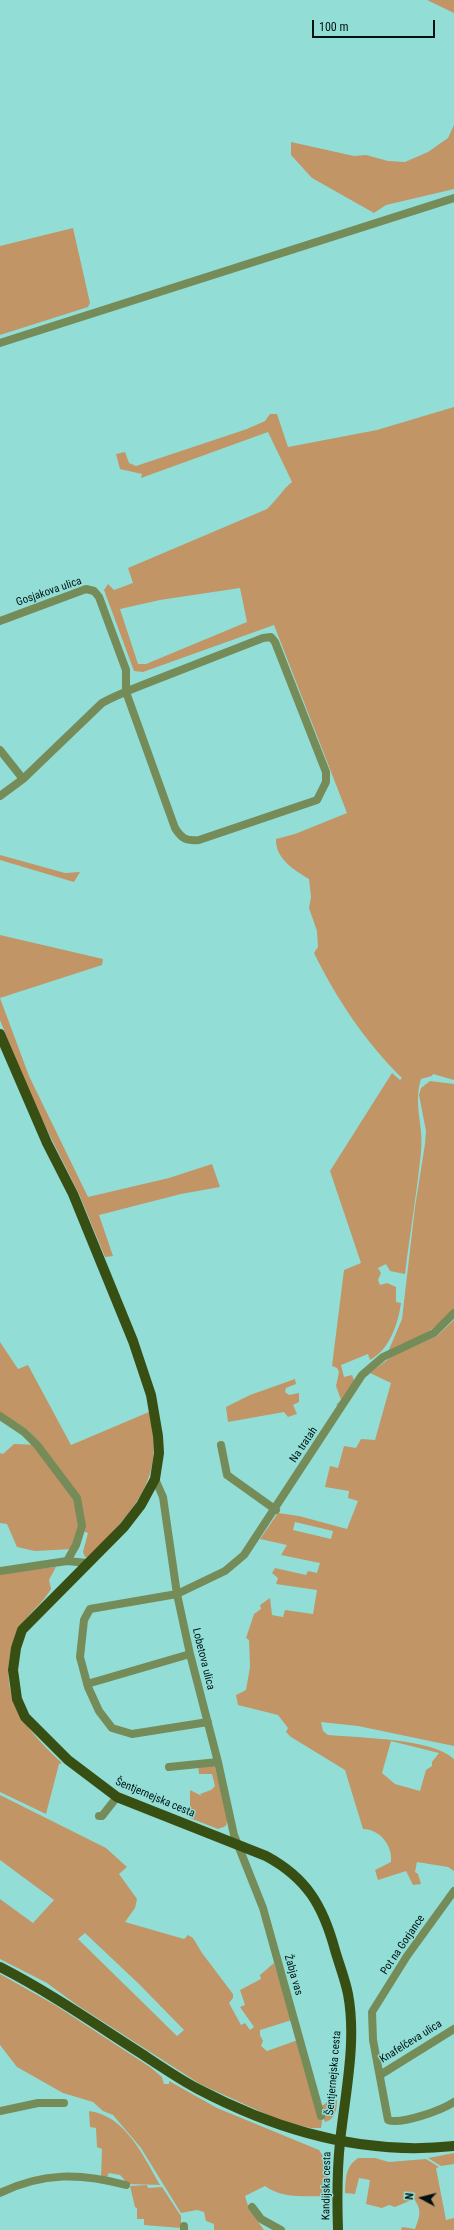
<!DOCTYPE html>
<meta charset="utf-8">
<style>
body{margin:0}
#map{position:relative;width:454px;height:2230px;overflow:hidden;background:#92ded7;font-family:"Roboto Condensed",sans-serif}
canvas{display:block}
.north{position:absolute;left:402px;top:2178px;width:40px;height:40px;-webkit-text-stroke:3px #92ded7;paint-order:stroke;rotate:277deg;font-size:11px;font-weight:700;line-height:16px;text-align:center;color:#001311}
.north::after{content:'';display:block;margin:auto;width:14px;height:18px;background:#001311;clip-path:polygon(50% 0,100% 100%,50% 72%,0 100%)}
.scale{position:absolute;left:312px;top:20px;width:123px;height:18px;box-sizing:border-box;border:2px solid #001311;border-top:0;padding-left:5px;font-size:12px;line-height:14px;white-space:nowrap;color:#001311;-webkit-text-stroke:3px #92ded7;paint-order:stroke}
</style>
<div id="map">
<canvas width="454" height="2230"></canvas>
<div class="north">N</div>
<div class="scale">100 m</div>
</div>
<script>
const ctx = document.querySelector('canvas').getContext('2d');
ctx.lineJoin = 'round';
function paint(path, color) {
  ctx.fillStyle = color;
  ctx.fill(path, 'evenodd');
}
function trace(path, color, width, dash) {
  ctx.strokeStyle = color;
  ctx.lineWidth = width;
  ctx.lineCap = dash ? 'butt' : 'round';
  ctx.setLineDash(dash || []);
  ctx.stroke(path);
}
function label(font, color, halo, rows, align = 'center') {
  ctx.font = font + ' "Roboto Condensed",sans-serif';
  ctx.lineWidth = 3;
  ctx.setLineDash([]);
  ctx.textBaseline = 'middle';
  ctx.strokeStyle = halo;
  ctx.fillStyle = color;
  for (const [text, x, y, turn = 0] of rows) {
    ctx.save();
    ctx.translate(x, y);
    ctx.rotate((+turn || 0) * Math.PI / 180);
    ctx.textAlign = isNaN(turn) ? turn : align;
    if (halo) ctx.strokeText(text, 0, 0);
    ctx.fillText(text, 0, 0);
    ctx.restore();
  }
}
const green = new Path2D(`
 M427,0h27v13z
 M454,125v64l-68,16 -12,8 -62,-35 -21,-23v-13l63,14 12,-1 22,6 17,1 23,-10 20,-14z
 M73,228l17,75 -2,4 -88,28v-89z
 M454,407v673l-21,-6 -1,2 -11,3c-8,26 3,46 0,73 -4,40 -11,81 -16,122l-15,-3 -4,-7 -8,4 3,5 -3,7 2,5 7,-2 9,4v15l5,1c-3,21 -11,46 -31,57l-2,-6 -27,11 3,12 8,-2 3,8 -14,22h-5l5,-5 -5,-14 3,-14 -2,-4 -5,-2 12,-96 17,-7 -31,-92 62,-98 8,7 2,-2c-36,-35 -66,-80 -88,-125l4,-6 -1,-16 -8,-23 2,-11 -2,-18c-15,-9 -34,-21 -33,-40l19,-5 52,-21 -73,-188 -131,47 -9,-1 -30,-81 4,-6 6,6 19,-7 -5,-15 139,-59c10,-9 15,-19 25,-27l-24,-50 -127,46 1,-4 -22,-5 -4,-15 9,-2 4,11 7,3 111,-37 18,-8 5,-7h7l11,33 89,-17zM240,588l7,34 -101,42h-8l-18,-55 40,-9z
 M0,855l65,18 15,-1 -6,10 -74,-22z
 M0,935l103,24 -1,6 -102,33 29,78 59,121 81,-19 43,-14 8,23 -39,7 -82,21 14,41 -8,1 -26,-63 -50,-100 -29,-74z
 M430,1081l24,3v228l-35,27 -31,13 14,-33 13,-112 10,-63 1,-13 -7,-36 2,-7z
 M454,1320v426l-96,-20 -37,-4 2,9 5,4c32,3 103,3 126,24v112l-6,-4 -31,-5 -2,10 3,2 3,10 -8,1 -7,-14 -28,9 -3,-10 16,-8c2,-16 -11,-33 -28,-33l-18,-59 -54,-33 -5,-5 2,-4 -10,-13 -40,-10 -2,-10 10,-5 4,-23 -1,-27 -3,-2 8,-24 7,-5 -1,-4 10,-7 2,17 11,2 2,-7 28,4 4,-24 -41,-6 2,-6 -6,-5 3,-5 31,7 2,-4 9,2 3,-10 -39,-8 6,-10 -27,-6 18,-26 21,3 48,13 11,-28 -10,-3 1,-7 -24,-4 5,-21 8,2 6,-22 12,2 5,-9 14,1 16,-57 -21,-10 21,-16 46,-21zM295,1522l38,9 -2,8 -38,-9zM391,1741l48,12 -7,9v4l-6,4 -6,21 -25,-7 -13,-11z
 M0,1342l18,27 10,-4 43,80 78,-33c18,68 -17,100 -60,145h-4l-2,-5 5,-19 -8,-3 -7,19 -38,2 -18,-4 -10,-23 -7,-1v-70l3,1 11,-10 26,1 -12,-15 -28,-18z
 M295,1379l1,5 -10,4 -1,4 4,3 10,-2v9l-6,3 4,9 -9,3 -4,-5 -56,10 -2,-15 24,-12z
 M56,1567l-7,13 2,9c-8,14 -22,24 -31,38 -6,11 -9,22 -11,35 -5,44 23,73 53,101l-3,1 -13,50 -46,-22v-219z
 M214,1764l14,53 -2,9 -8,3 -28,-11v-28l12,6 -2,-2 11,-4 4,-4 -3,-12h-13l-1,-9z
 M0,1795l106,53 21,19 -8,7 18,25 -2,9 -10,14 59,17 4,-4 5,3 9,15 31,41v4l-4,5 12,22 4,-2 5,7 4,-3 -14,-20 5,-2 -5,-15 21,-11 -1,-4 14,-12 18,57 -32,10v5l3,6 -2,5 6,5 31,-11 24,81 -1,7h-11l-31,-8 -79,-36 -123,-79 -30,-22 -47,-24v-60l33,24 21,-23 -54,-40zM85,1933l54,51 45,46 -7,6 -99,-97z
 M0,1974l55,31 95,62 12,10 2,7h5v-3l48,27 102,42 9,14 1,32c-21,0 -47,3 -64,-10l-20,10 4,13 15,21h-50v-6l-8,-3 -2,-9 -7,-2 -16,3 -40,-65 -28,-33 -10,-4 -10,-9 -30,-9 -46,-26 -17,-22z
 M329,2099l8,1c0,9 -2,20 -12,22l-6,-15 6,-3z
 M89,2111c36,4 55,46 71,74l-32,-1 -8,-9 -11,-2 -3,6 -5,-1 1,-29 -5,-2 -1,-19 -6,-1z
 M454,2153v11l-13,2 -13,-8z
 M358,2158h17l14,4 37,-3 13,8 -3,1 10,52 8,-2v12h-53l1,-3 13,2c5,-13 7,-19 -1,-30l-19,8 -6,-2 -7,3 -16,-4 4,-24 -11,-2 -4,16 -10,-1c1,-15 0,-26 13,-35z
 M147,2185l1,3 14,-1 19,29v12l-37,-3v-6h-7v-11l-2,-1 -5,-21z`);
const minor = new Path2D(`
 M0,343l454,-145
 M0,621l86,-32 8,2 5,6 27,73v22l49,136c7,11 11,13 24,12l118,-40 9,-18v-10l-51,-130 -4,-5 -8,1 -118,46c-15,6 -29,11 -43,19l-79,76
 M0,750l23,29 -23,17
 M0,1416l24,16 13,13 40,53 5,28 -6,19 -9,16
 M221,1445l6,30 49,35
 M155,1479l8,18 14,97 13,60 28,108 16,73 29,73 58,208
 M0,1571l67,-10 21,2
 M87,1684l103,-30
 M208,1722l-76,12 -20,-6 -13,-17 -11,-24 -8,-30 4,-37 6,-11 87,-15 48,-23 19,-16 118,-180 21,-18 51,-24 20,-20
 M169,1767l49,-5
 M99,1816h3l15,-19
 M454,1891l-47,65 -35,56 1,28 15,80c13,5 54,-10 66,-18
 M380,2075l74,-46
 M0,2111l38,-8h26
 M0,2193c43,-21 81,-20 126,-8
 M252,2207l9,12 20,11
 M184,2230v-4`);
const major = new Path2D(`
 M0,1034l47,109 26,51 60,147 18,54 7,41 1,17 -4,26 -14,26 -17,22 -102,103 -6,18 -3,22 4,29 8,18 43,43 49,37 149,59c41,22 57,50 69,94 4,14 10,29 13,44 9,48 -3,100 -8,148 -3,29 -3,59 -2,88
 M0,1967c49,25 95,57 142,87 18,12 37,25 56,35 80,42 165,67 256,57`);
const streetNames = [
 ["Gosjakova ulica",49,592,-19],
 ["Na tratah",304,1445,-56],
 ["Lobetova ulica",203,1659,76],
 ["Šentjernejska cesta",155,1798,23],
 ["Pot na Gorjance",403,1945,-56],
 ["Žabja vas",293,1975,74],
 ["Knafelčeva ulica",411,2042,-32],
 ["Šentjernejska cesta",334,2073,-85],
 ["Kandijska cesta",327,2186,-89]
];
paint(green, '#c19565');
trace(minor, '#758c59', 8);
trace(major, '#384f14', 10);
label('11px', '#001311', '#92ded7', streetNames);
</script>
